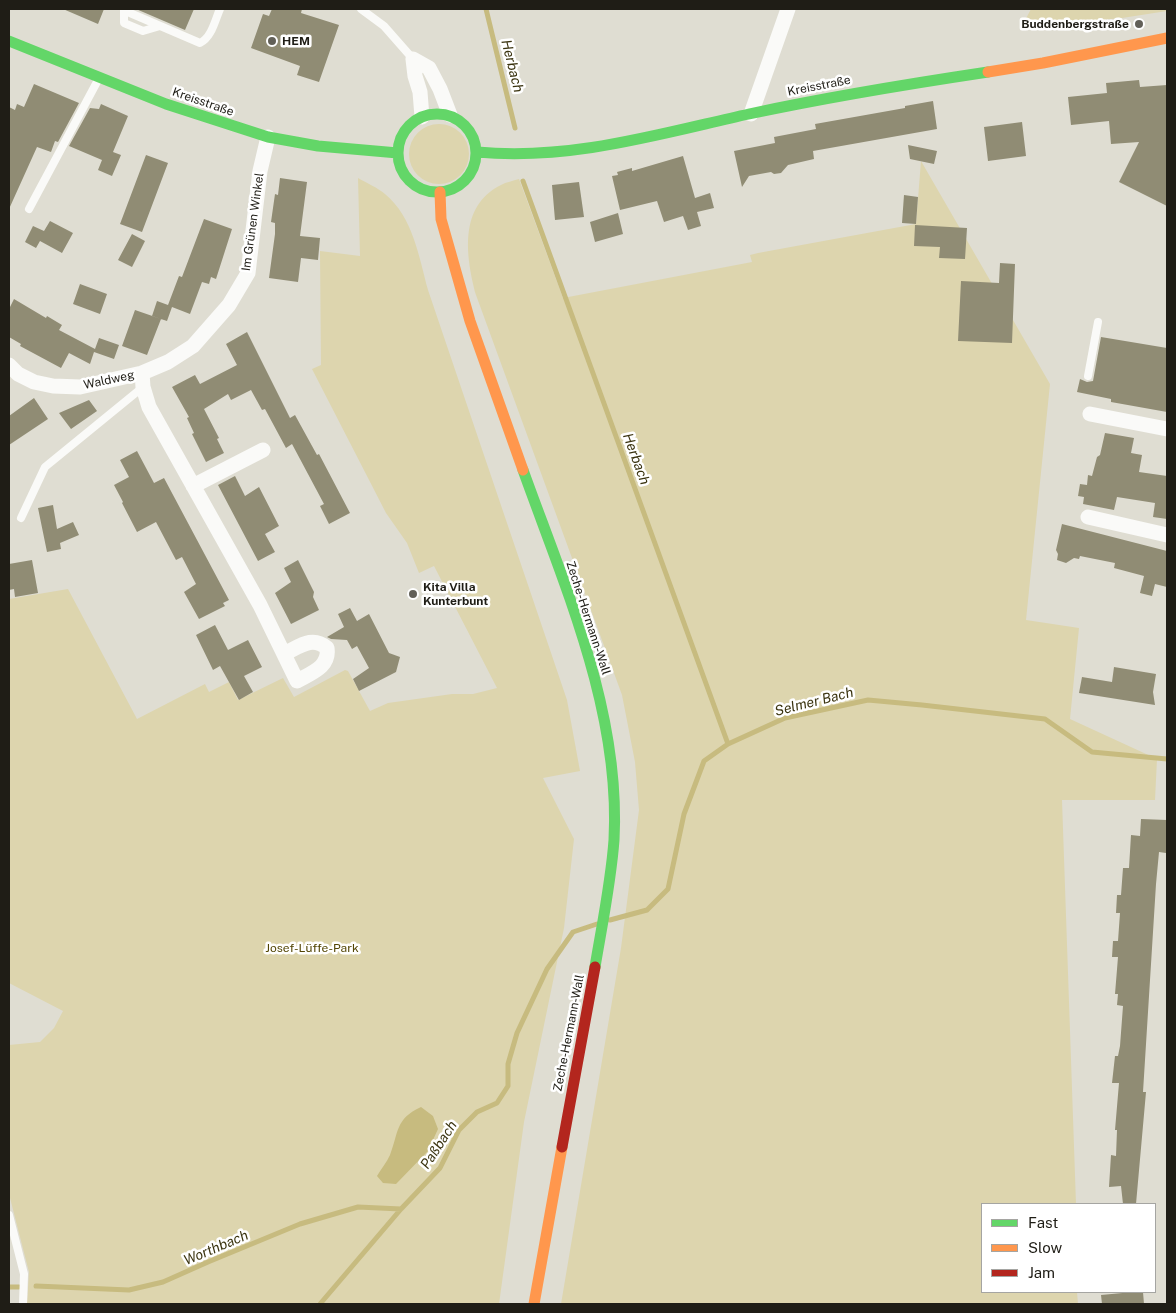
<!DOCTYPE html>
<meta charset="utf-8">
<style>
body{margin:0}
#map{position:relative;width:1176px;height:1313px;overflow:hidden;background:#dfddd2;font-family:"Public Sans",sans-serif}
canvas{display:block}
.frame{position:absolute;inset:0;border:10px solid #1f1d16;pointer-events:none}
.legend{position:absolute;left:981px;top:1203px;width:175px;height:90px;box-sizing:border-box;background:#fff;border:1px solid #a5a5a2;margin:0;padding:6px 9px;list-style:none;font-size:15px;color:#1f1d16}
.legend li{display:flex;align-items:center;gap:10px;height:25px}
.legend b{width:25px;border:1px solid #a5a5a2}
</style>
<div id="map">
<canvas width="1176" height="1313"></canvas>
<div class="frame"></div>
<ul class="legend">
<li><b style="height:6px;background:#63d668"></b>Fast</li>
<li><b style="height:6px;background:#ff974d"></b>Slow</li>
<li><b style="height:6px;background:#b3261e"></b>Jam</li>
</ul>
</div>
<script>
const ctx = document.querySelector('canvas').getContext('2d');
ctx.lineJoin = 'round';
function paint(path, color) {
  ctx.fillStyle = color;
  ctx.fill(path, 'evenodd');
}
function trace(path, color, width, dash) {
  ctx.strokeStyle = color;
  ctx.lineWidth = width;
  ctx.lineCap = dash ? 'butt' : 'round';
  ctx.setLineDash(dash || []);
  ctx.stroke(path);
}
function label(font, color, halo, rows, align = 'center') {
  ctx.font = font + ' "Public Sans",sans-serif';
  ctx.lineWidth = 5;
  ctx.setLineDash([]);
  ctx.textBaseline = 'middle';
  ctx.strokeStyle = halo;
  ctx.fillStyle = color;
  for (const [text, x, y, turn = 0] of rows) {
    ctx.save();
    ctx.translate(x, y);
    ctx.rotate((+turn || 0) * Math.PI / 180);
    ctx.textAlign = isNaN(turn) ? turn : align;
    if (halo) ctx.strokeText(text, 0, 0);
    ctx.fillText(text, 0, 0);
    ctx.restore();
  }
}
const green = new Path2D(`
 M1031,9h136v2l-45,7 -101,10z
 M409 154a30 30 0 1 1 60 0a30 30 0 1 1-60 0Z
 M921,161l129,223 -24,236 53,8 -9,91 87,40 -2,41h-93l14,404h-94v88h95l1,12h-517l60,-356 18,-138 -4,-48 -13,-67 -146,-400c-10,-38 -18,-89 25,-110 5,-3 12,-4 18,-6l44,119 189,-36 -2,-7 8,-2 158,-29z
 M358,178c9,5 20,10 27,16 28,23 34,63 43,96l139,410 13,71 -37,7 31,61 -10,89 -40,194 -25,182h-472l2,-32 -20,-78v-149l31,-3 14,-14 9,-17 -54,-28v-384l59,-10 69,130 68,-35 4,8 20,-10 9,18 45,-22 11,19 51,-27 3,1 22,40 18,-8 64,-9h21l24,-6 -63,-122 -15,7 -12,-30 -21,-30 -74,-144 9,-4 -1,-114 40,5z`);
const water = new Path2D(`
 M421,1107l12,9 5,13 -10,22 -32,33 -13,-1 -6,-7c4,-7 10,-14 13,-21 9,-23 5,-36 31,-48z`);
const stream = new Path2D(`
 M486,9l29,119
 M523,181l205,563
 M610,920l37,-10 21,-21 16,-75 20,-53 24,-17 57,-26 83,-18 54,5 123,14 47,33 75,7
 M36,1286l93,4 34,-8 45,-20 92,-38 58,-17 43,2
 M9,1287h10
 M320,1304l81,-95 39,-41 19,-38 18,-18 20,-9 11,-17v-22l9,-31 30,-64 26,-37 24,-8`);
const building = new Path2D(`
 M63,9h41l-6,15z
 M136,9h58l-9,21z
 M272,9h30l-1,4 38,12 -20,57 -22,-7 3,-9 -49,-18 12,-34 6,2z
 M1139,80l1,7 27,-2v121l-48,-24 20,-40 -28,2 -2,-23 -38,4 -3,-28 39,-4 -1,-10z
 M34,84l45,19 -21,39 -3,-1 -4,11 -14,-5 -28,62v-102l6,3 2,-6 7,3z
 M933,101l4,28 -124,22 1,8 -26,6 -7,8 -7,1 -3,-2 -22,4 -7,11 -8,-36 41,-8 -1,-6 42,-8 -1,-5 90,-16v-2z
 M101,104l27,12 -15,36 8,3 -9,21 -14,-6 4,-10 -33,-14 21,-38 9,1z
 M1022,122l4,34 -38,5 -4,-34z
 M908,145l29,6 -3,13 -24,-5z
 M146,155l22,8 -26,69 -22,-8z
 M683,156l12,42 15,-5 4,15 -17,4 4,14 -13,4 -5,-14 -19,6 -7,-21 -37,9 -8,-34 6,-1 -1,-3 15,-4v3z
 M280,178l27,4 -7,54 20,2 -2,22 -17,-2 -3,24 -29,-4 6,-44v-11l-4,-1 4,-28 3,1z
 M579,182l5,35 -29,3 -3,-35z
 M904,195l14,2 -2,27 -14,-1z
 M618,213l5,21 -28,8 -5,-20z
 M204,219l28,10 -16,50 -5,-2 -2,7 -7,-2 -12,32 -18,-7 -5,14 -15,-5 5,-15 11,4 11,-29 3,1z
 M50,221l23,12 -11,20 -22,-12 -4,7 -11,-6 8,-16 11,5z
 M915,225l52,3 -2,31 -26,-1 1,-11 -26,-1z
 M132,234l13,7 -13,26 -14,-7z
 M1000,263l15,1 -3,79 -54,-2 3,-60 38,2z
 M80,284l27,10 -7,20 -27,-10z
 M14,299l32,19 1,-2 15,9 -3,5 36,19 4,-11 20,7 -5,14 -20,-7 -4,12 -21,-11 -8,15 -41,-22 1,-2 -12,-7v-28z
 M135,310l26,9 -14,36 -25,-9z
 M247,332l43,86 5,-3 22,40 2,-1 31,59 -21,11 -9,-18 4,-2 -32,-60 -6,4 -21,-39 -3,1 -11,-20 -20,10 -3,-6 -24,15 15,29 -2,1 7,14 -18,9 -14,-28 2,-1 -7,-15 2,-1 -17,-30 23,-12 5,9 37,-19 -11,-21z
 M1101,337l66,11v64l-56,-10v-3l-34,-7 3,-13 7,3 6,-1z
 M34,398l14,21 -39,26v-29z
 M89,400l8,11 -26,18 -12,-16z
 M1105,433l29,5 -3,15 11,2 -3,17 28,4v43l-14,-2 2,-14 -38,-6 -3,13 -31,-6 1,-7 -6,-1 2,-12 7,1 1,-10 4,1 5,-19 3,-2z
 M137,451l17,32 10,-5 65,122 -6,3 2,3 -26,13 -15,-27 12,-8 -14,-27 -6,3 -20,-38 -19,10 -15,-29 1,-1 -9,-17 15,-8 -9,-17z
 M235,476l10,20 14,-9 20,39 -14,8 10,18 -17,9 -40,-76z
 M53,505l4,24 16,-7 6,13 -19,8 1,6 -14,3 -9,-44z
 M1062,524l105,27v36l-12,-3 -3,12 -12,-3 4,-17 -30,-8 1,-5 -35,-7 -1,3 -5,-1 -8,5 -9,-3 1,-6 -2,-4z
 M32,560l6,33 -23,4 -1,-8 -5,1v-26z
 M298,560l16,32 -1,5 6,13 -28,14 -16,-31 16,-11 -7,-14z
 M350,608l7,13 12,-7 20,39 11,4 -4,15 -37,19 -6,-12 16,-11 -12,-22 -5,3 -5,-9 -16,-1 -4,-2 17,-10 -6,-13z
 M215,625l13,25 20,-10 14,27 -18,9 9,16 -14,8 -19,-34 -7,4 -17,-35z
 M1114,667l42,7 -3,18 2,13 -76,-12 3,-16 30,5z
 M1141,819l26,1v15l-1,18 -7,-1 -3,32 -13,208h3l-10,112h-13l-2,-18 -12,1 2,-32 5,1 1,-26h-2l4,-47h-7l3,-27h3l2,-10 3,-40 -6,-1 1,-11h-3l3,-37h-6l1,-16h5l2,-28h-4l1,-18h4l2,-27h6l2,-33 9,1z
 M1133,1292h10l1,12h-42l-1,-9z`);
const lane = new Path2D(`
 M124,9l6,4 70,30c12,-6 15,-23 20,-34
 M124,9v14l19,8 17,-5
 M361,9l23,17 29,33
 M29,209l69,-129
 M1088,376l10,-54
 M21,518l24,-51 98,-80
 M9,1215l15,59 -1,30`);
const street = new Path2D(`
 M413,59l16,9 11,21 10,26
 M413,59l2,17 5,16 2,25
 M751,114l37,-105
 M9,365l9,9 16,8 19,4 27,1 62,-14 26,-11 25,-16 36,-41 19,-32 12,-102 8,-34
 M142,373l1,14 6,20 111,198 37,76c14,-8 33,-14 30,-33 -15,-13 -28,-1 -43,6
 M1090,414l77,15
 M193,486l70,-36
 M1088,517l79,18`);
const fast = new Path2D(`
 M9,41l157,63 102,33 50,9 80,7
 M398 153a39 39 0 1 1 78 0a39 39 0 1 1-78 0Z
 M477,152c93,9 182,-18 272,-38 79,-17 159,-30 239,-42
 M523,470c42,117 98,242 91,370 -3,42 -12,85 -19,127`);
const slow = new Path2D(`
 M988,72l55,-9 124,-25
 M440,192l1,27 29,102 53,149
 M534,1304l28,-157`);
const jam = new Path2D(`
 M562,1147l33,-180`);
const markers = [
 [1139,24,5,"#626058"],
 [272,41,5,"#626058"],
 [413,594,5,"#626058"]
];
const poiNames = [
 ["Buddenbergstraße",1129,24,"right"],
 ["HEM",282,41],
 ["Kita Villa",423,587],
 ["Kunterbunt",423,601]
];
const streetNames = [
 ["Kreisstraße",819,86,-11],
 ["Kreisstraße",203,102,19],
 ["Im Grünen Winkel",253,222,-82],
 ["Waldweg",109,380,-12],
 ["Zeche-Hermann-Wall",588,618,72],
 ["Zeche-Hermann-Wall",569,1033,-79]
];
const parkNames = [
 ["Josef-Lüffe-Park",312,948]
];
const waterNames = [
 ["Herbach",512,66,76],
 ["Herbach",636,459,70],
 ["Selmer Bach",814,702,-14],
 ["Paßbach",439,1145,-57],
 ["Worthbach",216,1248,-23]
];
paint(green, '#ddd5ae');
paint(water, '#c7bb7f');
trace(stream, '#c7bb7f', 5);
paint(building, '#908c74');
trace(lane, '#fafaf8', 8);
trace(street, '#fafaf8', 15);
trace(fast, '#63d668', 11);
trace(slow, '#ff974d', 11);
trace(jam, '#b3261e', 11);
for (const [x, y, r, color] of markers) {
  const dot = new Path2D();
  dot.arc(x, y, r, 0, 2 * Math.PI);
  ctx.fillStyle = color;
  ctx.fill(dot);
  trace(dot, '#fff', 2);
}
label('bold 12px', '#1f1d16', '#fff', poiNames, 'left');
label('12px', '#1f1d16', '#fff', streetNames);
label('12px', '#524503', '#fff', parkNames);
label('italic 14px', '#3a330f', '#fff', waterNames);
</script>
